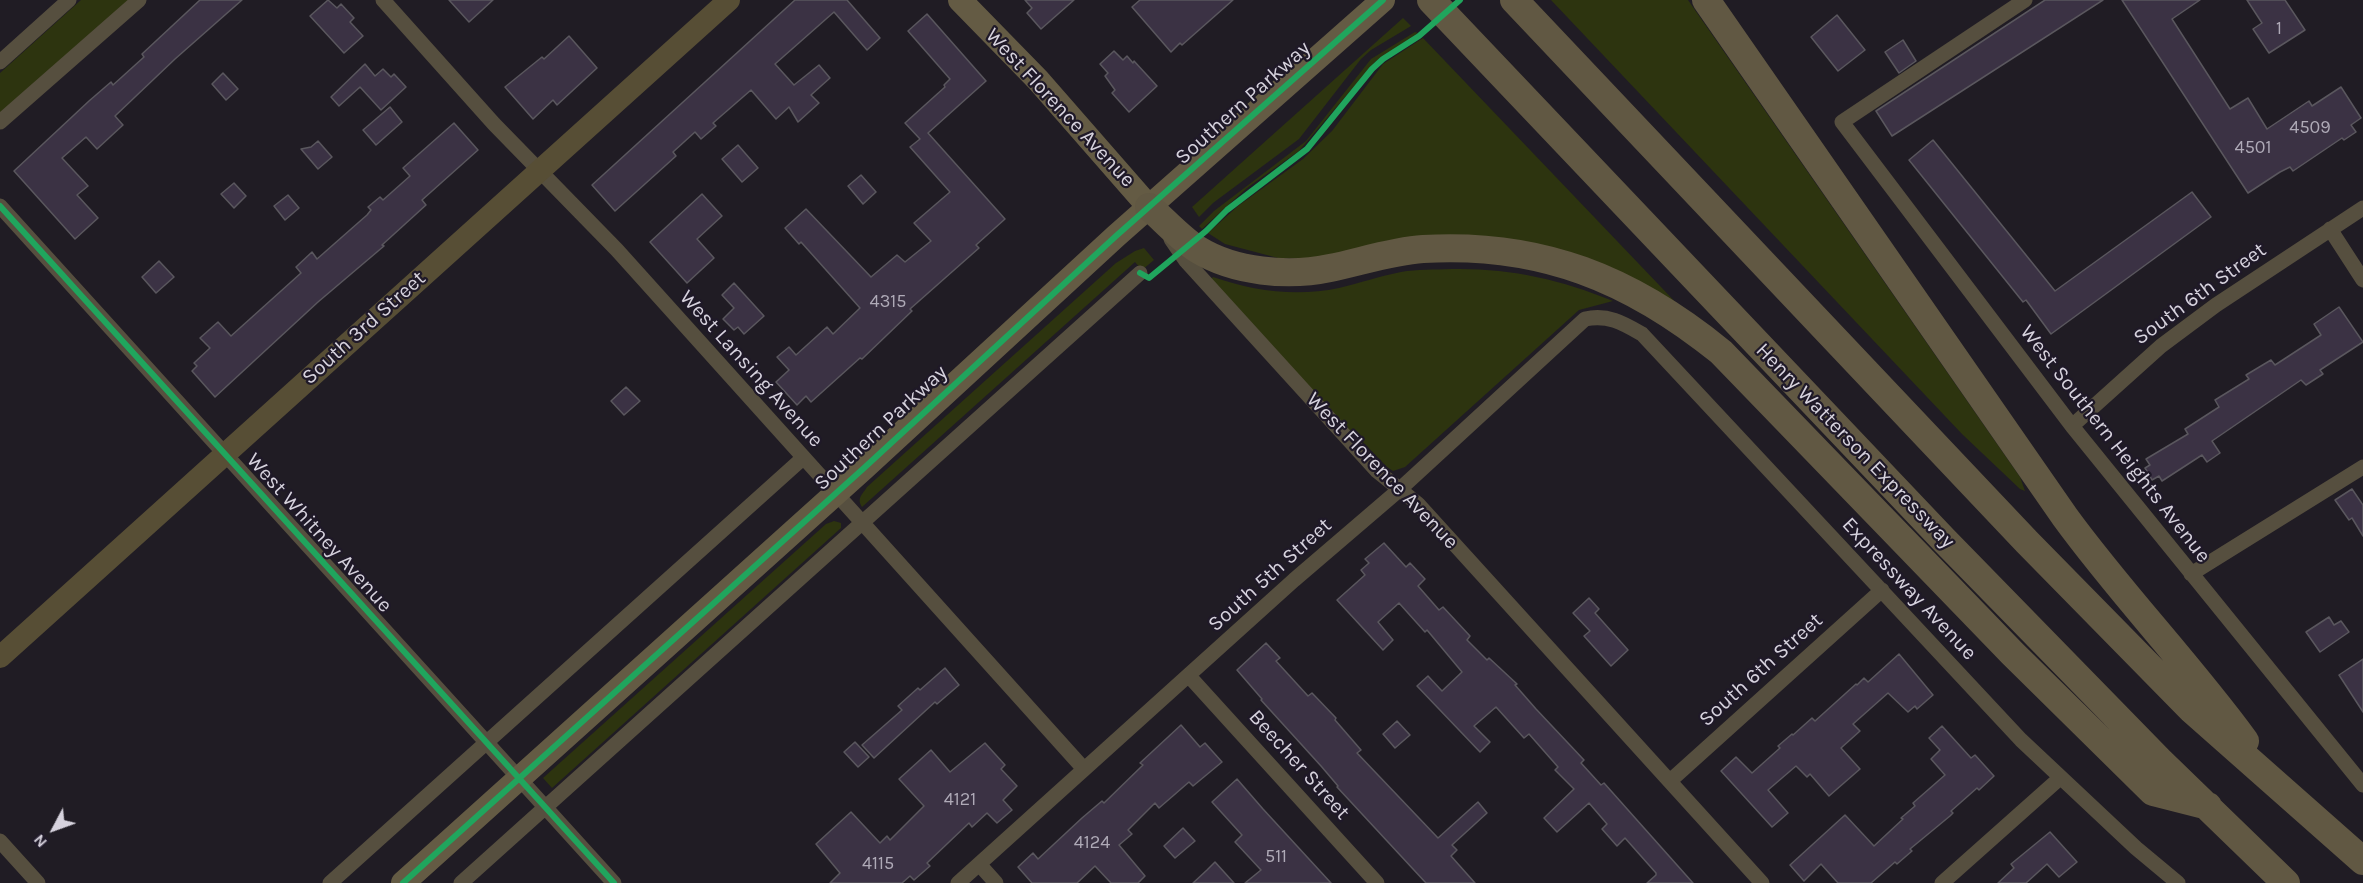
<!DOCTYPE html>
<style>
body{margin:0}
#map{position:relative;width:2363px;height:883px;overflow:hidden;background:#201c24;font-family:Karla,sans-serif}
canvas{display:block}
.north{position:absolute;left:24px;top:799px;width:60px;height:60px;-webkit-text-stroke:4px #1f1928;paint-order:stroke;rotate:229deg;font-size:16px;font-weight:700;line-height:24px;text-align:center;color:#d6d2dd}
.north::after{content:'';display:block;margin:auto;width:21px;height:27px;background:#d6d2dd;clip-path:polygon(50% 0,100% 100%,50% 72%,0 100%)}
</style>
<div id="map">
<canvas width="2363" height="883"></canvas>
<div class="north">N</div>
</div>
<script>
const ctx = document.querySelector('canvas').getContext('2d');
ctx.lineJoin = 'round';
function paint(path, color) {
  ctx.fillStyle = color;
  ctx.fill(path, 'evenodd');
}
function trace(path, color, width, dash) {
  ctx.strokeStyle = color;
  ctx.lineWidth = width;
  ctx.lineCap = dash ? 'butt' : 'round';
  ctx.setLineDash(dash || []);
  ctx.stroke(path);
}
function label(font, color, halo, rows, align = 'center') {
  ctx.font = font + ' Karla,sans-serif';
  ctx.lineWidth = 4.5;
  ctx.setLineDash([]);
  ctx.textBaseline = 'middle';
  ctx.strokeStyle = halo;
  ctx.fillStyle = color;
  for (const [text, x, y, turn = 0] of rows) {
    ctx.save();
    ctx.translate(x, y);
    ctx.rotate((+turn || 0) * Math.PI / 180);
    ctx.textAlign = isNaN(turn) ? turn : align;
    if (halo) ctx.strokeText(text, 0, 0);
    ctx.fillText(text, 0, 0);
    ctx.restore();
  }
}
const green = new Path2D(`
 M81,0h49l-130,117v-44z
 M1551,0h137l332,477 5,14 -5,-2 -58,-55z
 M1403,18l8,8 -40,24 -10,9 -62,80 -86,64 -14,14 -7,-10z
 M1415,32l3,1 -43,29 -76,89 -52,37 -45,41 -3,-3 15,-15 92,-70 65,-82z
 M1423,38l259,271 -85,-45 -319,-6 -53,-14 -17,-11 30,-27 65,-47 29,-28 51,-67z
 M1144,248l10,12 -12,10 -7,-8 -273,245c-6,-9 1,-13 5,-20l249,-224 19,-12z
 M1452,269c57,-1 108,10 161,32l-34,9 -174,157 -12,4 -6,-4 -24,-25 -3,2 -149,-165 2,-2c40,14 83,20 126,11 21,-5 41,-12 62,-16 16,-3 34,-2 51,-3z
 M834,521l7,2v5l-289,260 -9,-10 283,-254z`);
const building = new Path2D(`
 M200,0h42l-67,59 -60,57 8,9 -26,24 -11,-12 -24,21 26,28 -11,9 21,23 -23,21 -61,-68 75,-70 22,-19 2,3 31,-28 -2,-3z
 M328,0l9,8 4,-4 13,14 -4,4 13,14 -19,17 -34,-37z
 M449,0h44l-24,22z
 M795,0h52l33,38 -13,12 -33,-38 -59,52 19,21 25,-20 11,13 -19,17 8,8 -21,19 -9,-15 -13,12 -25,-29 -38,33 3,3 -15,13 -6,-7 -22,20 3,4 -61,55 -23,-26z
 M1025,0h49l-33,29 -14,-16 5,-5z
 M1140,0h93l-51,45 -2,-2 -9,9 -39,-45z
 M2045,0h58l-211,136 -16,-25z
 M2122,0h78l-28,19 58,90 18,-11 19,31 42,-28 3,5 29,-19 20,31 -10,7 5,7 -12,8 -2,-2 -49,33 -3,-4 -10,5 -32,21z
 M2247,0h38l20,30 -36,23 -16,-24 9,-6z
 M927,14l59,67 -58,52 77,86 -29,26 3,3 -69,61 2,2 -50,48 -2,-1 -49,44 -5,-6 -9,9 -21,-23 13,-12 -12,-13 12,-10 7,8 31,-28 6,7 27,-26 -59,-66 -2,2 -14,-16 21,-19 65,68 26,-22 8,7 26,-21 -17,-18 36,-31 -40,-45 10,-8 -15,-16 40,-36 -1,-2 6,-6 -42,-48z
 M1837,15l28,35 -27,21 -27,-34z
 M569,36l28,32 -40,37 -4,-5 -20,19 -28,-32 37,-30 2,2z
 M1903,40l13,21 -17,12 -14,-21z
 M1114,51l9,9 4,-4 6,7 1,-2 23,25 -28,26 -17,-19 3,-3 -10,-14 3,-3 -8,-9z
 M365,64l10,12 8,-7 8,8 3,-3 12,13 -25,23 -21,-23 -21,19 -8,-9z
 M223,73l15,16 -12,11 -14,-16z
 M390,107l12,15 -26,23 -13,-15z
 M454,123l24,27 -56,50 4,5 -44,40 2,1 -66,56 -103,95 -23,-26 5,-5 -3,-3 16,-15 -10,-10 18,-16 13,14 70,-63 -5,-6 16,-15 5,7 50,-44 4,-5 -3,-3 12,-10 3,3 27,-24 -7,-8z
 M1933,140l122,151 137,-99 19,25 -160,117 -25,-34 -3,2 -114,-142z
 M318,141l14,16 -14,12 -17,-20 10,-2z
 M738,145l20,23 -16,14 -20,-23z
 M861,175l15,17 -13,12 -15,-18z
 M234,183l12,13 -12,12 -13,-14z
 M702,194l20,22 -25,23 17,19 -27,25 -37,-41z
 M288,195l11,13 -14,12 -11,-14z
 M159,261l15,16 -18,16 -14,-16z
 M734,283l30,33 -20,18 -6,-7 -4,3 -11,-11 11,-11 -12,-13z
 M2339,307l24,35 -43,28 3,4 -17,11 -5,-5 -89,61 8,12 -13,9 -5,-7 -40,26 -3,-5 -7,4 -7,-12 5,-3 -4,-6 42,-25 -3,-5 34,-22 -4,-7 34,-21 -3,-4 25,-15 4,5 46,-30 -7,-11z
 M626,387l14,14 -16,14 -13,-14z
 M2352,489l11,16v31l-11,-18 -3,2 -14,-20z
 M1384,543l22,24 4,-4 15,16 -7,7 21,24 4,-3 27,29 -3,4 20,20 2,-2 28,26 -2,1 21,24 48,51 -3,3 20,22 3,-2 89,100h-46l9,-8v-2l-31,-35 -8,8 -15,-17 5,-5 -18,-21 -32,29 -13,-14 30,-29 -19,-19 3,-3 -29,-33 -5,4 -28,-31 -22,19 16,16 -10,10 -63,-66 11,-10 14,15 20,-19 -35,-42 -2,2 -26,-29 -21,19 15,18 -10,10 -46,-50 28,-25 -4,-5 8,-7 -4,-4z
 M1589,598l10,11 -4,4 33,37 -17,16 -27,-30 6,-5 -17,-18z
 M2329,617l5,8 7,-4 8,11 -29,20 -14,-20z
 M1266,643l14,15 -4,3 32,35 4,-3 24,25 -1,2 26,30 -4,3 81,85 40,-36 9,11 -35,32 5,5 -6,6 24,27h-49l-89,-96 1,-1 -17,-20 -60,-66 1,-1 -25,-29z
 M1899,654l34,41 -16,14 -2,-3 -7,6 -20,-19 -35,31 7,7 -19,17 19,21 -31,27 -19,-22 -3,3 -11,-11 -28,24 20,23 -16,14 -51,-56 15,-14 16,16 28,-25 -2,-2 14,-12 1,1 19,-17 3,3 41,-37 1,1 7,-7 4,4z
 M2363,659v53l-24,-37z
 M945,668l14,17 -22,19 -2,-2 -61,56 -12,-13 40,-35 -4,-4 20,-18 2,2z
 M1397,721l13,14 -15,13 -12,-14z
 M1181,725l19,22 5,-4 17,19 -29,24 -4,-4 -30,26 -4,-5 -27,27 4,4 -13,11 26,31 -7,7h-27l-16,-17 -18,17h-45l-14,-16 15,-14 5,6 44,-41 20,-17 2,2 39,-38 -3,-2z
 M1942,726l29,32 4,-3 19,21 -15,14 -2,-2 -26,23 2,2 -3,3 -40,33 2,2 -15,13 -2,-2 -24,21h-33l-17,-19 -17,17 -14,-16 55,-50 29,31 29,-27 -2,-1 14,-12 -2,-3 32,-28 -14,-16 9,-9 -11,-12z
 M855,742l14,15 -11,10 -14,-15z
 M985,743l20,22 -4,4 16,17 -14,14 9,10 -15,13 -10,-10 -15,14 -3,-4 -42,40 3,3 -16,14 -4,-4 -8,7h-72l10,-10 -24,-29 35,-32 29,31 7,-7 3,4 34,-34 -25,-27 32,-29 19,22z
 M1237,779l26,30 68,74h-86l16,-13 -26,-28 7,-7 -30,-33z
 M1183,828l12,13 -20,17 -11,-12z
 M2050,832l27,30 -18,15 -12,-13 -21,19h-28l16,-15 -3,-4z
 M1215,862l19,21h-41l14,-13z`);
const street = new Path2D(`
 M383,0l111,124 123,126 467,519
 M2025,0l-183,122 230,304 291,359
 M0,62l69,-62
 M0,122l139,-122
 M0,206l614,677
 M2330,229l33,51
 M1171,239l15,22 191,210 41,33 344,379
 M2072,426l89,-80 55,-41 147,-97
 M2191,574l172,-107
 M1189,676l188,207
 M1670,781l212,-191
 M0,841l38,42
 M979,864l17,19
 M330,883l473,-425
 M461,883l679,-610
 M958,883l336,-303 105,-90 186,-171c23,-5 38,4 57,15l379,406 115,108 42,35
 M1942,883l118,-105`);
const secondary = new Path2D(`
 M0,657l729,-657`);
const primary = new Path2D(`
 M960,0l78,80 111,127
 M403,883l461,-415 252,-232 267,-236`);
const highway = new Path2D(`
 M1431,0l513,540 215,220 127,123
 M1514,0l513,542 164,167 172,152
 M1706,0l359,517c56,77 123,146 180,224
 M1149,207c15,13 31,31 48,42 37,23 91,28 133,19 30,-6 62,-17 93,-19 118,-7 208,30 298,103l291,301 141,139 55,14`);
const cycleway = new Path2D(`
 M0,206l614,677
 M1140,273l9,5 57,-47 21,-21 80,-61 65,-80 11,-10 36,-23 41,-36
 M403,883l461,-415 252,-232 267,-236`);
const numberNames = [
 ["1",2279,29],
 ["4509",2310,128],
 ["4501",2253,148],
 ["4315",888,302],
 ["4121",960,800],
 ["4124",1092,843],
 ["511",1276,857],
 ["4115",878,864]
];
const streetNames = [
 ["Southern Parkway",1243,103,-42],
 ["West Florence Avenue",1060,108,47],
 ["South 6th Street",2200,294,-36],
 ["South 3rd Street",364,328,-42],
 ["West Lansing Avenue",751,369,48],
 ["Southern Parkway",881,428,-43],
 ["West Southern Heights Avenue",2115,444,52],
 ["Henry Watterson Expressway",1855,446,46],
 ["West Florence Avenue",1382,471,46],
 ["West Whitney Avenue",319,533,48],
 ["South 5th Street",1270,575,-42],
 ["Expressway Avenue",1909,589,47],
 ["South 6th Street",1761,670,-42],
 ["Beecher Street",1299,765,48]
];
paint(green, '#2d340f');
paint(building, '#3b3244');
trace(building, '#5a575e', 1.5);
trace(street, '#564f3f', 15);
trace(secondary, '#574e35', 22);
trace(primary, '#645b44', 24);
trace(highway, '#615843', 28);
trace(cycleway, '#20a55d', 6);
label('18px', '#afaab7', null, numberNames);
label('21px', '#d6d2dd', '#1f1928', streetNames);
</script>
